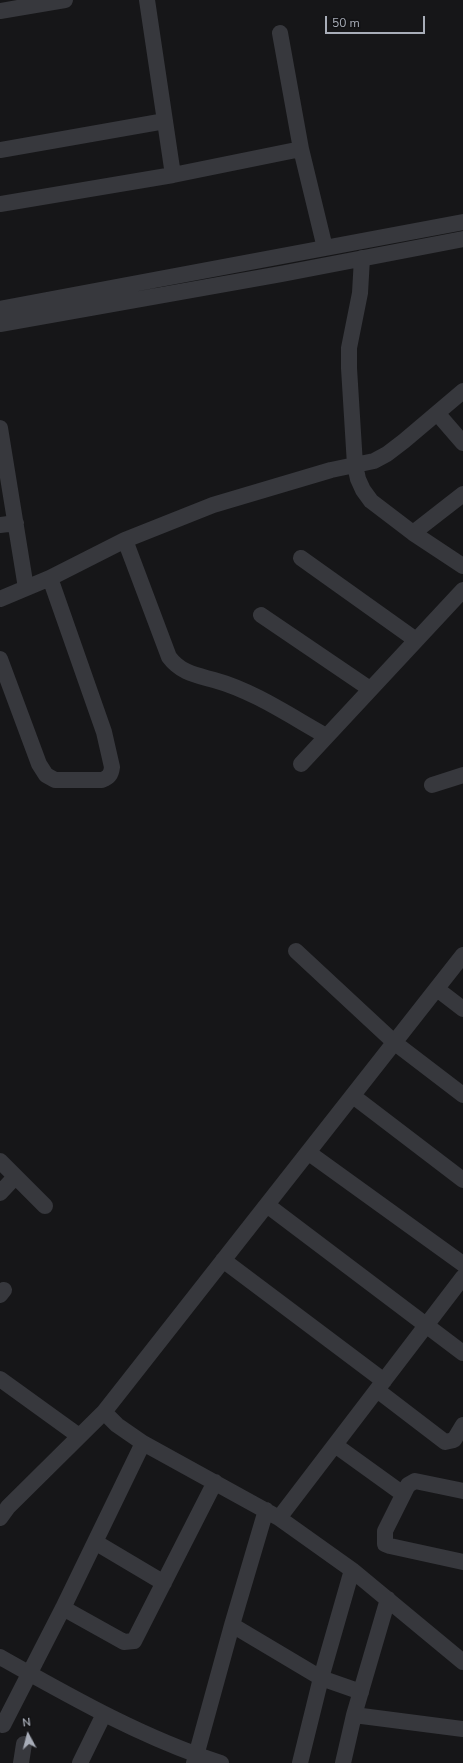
<!DOCTYPE html>
<style>
body{margin:0}
#map{position:relative;width:463px;height:1763px;overflow:hidden;background:#161618;font-family:"Nunito Sans",sans-serif}
canvas{display:block}
.north{position:absolute;left:8px;top:1715px;width:40px;height:40px;-webkit-text-stroke:3px #111113;paint-order:stroke;rotate:353deg;font-size:11px;font-weight:700;line-height:16px;text-align:center;color:#a8adb8}
.north::after{content:'';display:block;margin:auto;width:14px;height:18px;background:#a8adb8;clip-path:polygon(50% 0,100% 100%,50% 72%,0 100%)}
.scale{position:absolute;left:325px;top:16px;width:100px;height:18px;box-sizing:border-box;border:2px solid #a8adb8;border-top:0;padding-left:5px;font-size:12px;line-height:14px;white-space:nowrap;color:#a8adb8;-webkit-text-stroke:3px #111113;paint-order:stroke}
</style>
<div id="map">
<canvas width="463" height="1763"></canvas>
<div class="north">N</div>
<div class="scale">50 m</div>
</div>
<script>
const ctx = document.querySelector('canvas').getContext('2d');
ctx.lineJoin = 'round';
function trace(path, color, width, dash) {
  ctx.strokeStyle = color;
  ctx.lineWidth = width;
  ctx.lineCap = dash ? 'butt' : 'round';
  ctx.setLineDash(dash || []);
  ctx.stroke(path);
}
const minor = new Path2D(`
 M147,0l26,175
 M0,11l65,-11
 M280,33l21,116 24,99
 M0,150l165,-29
 M0,204l173,-29 128,-26
 M362,258l-2,35 -11,55v20l6,97 3,14 5,11 8,11 42,32 50,33
 M0,309l463,-87
 M0,324l281,-50 182,-35
 M437,413l26,30
 M0,428l26,160
 M0,525l16,-2
 M413,533l50,-39
 M125,540l44,117c12,16 27,18 45,23 40,11 76,36 112,56
 M301,558l115,82
 M0,599l50,-21 75,-38 88,-35 118,-35 43,-9 13,-7 17,-13 59,-50
 M261,615l109,74
 M0,659l39,105 7,11 9,5h47c7,-3 9,-5 10,-13l-8,-35 -54,-154
 M301,764l162,-174
 M432,785l31,-10
 M296,951l99,92 68,52
 M437,989l26,20
 M353,1096l110,84
 M309,1153l154,111
 M0,1161l45,45
 M0,1193l15,-16
 M267,1205l196,148
 M223,1260l161,121
 M0,1295l4,-5
 M0,1379l79,57
 M377,1390l68,52 9,-2 9,-15
 M104,1412l13,13 26,18 136,75 73,52 111,92
 M335,1445l68,49
 M463,1491l-48,-10 -7,4 -23,46v13l5,2 73,16
 M0,1518l8,-11 96,-95 359,-457
 M279,1518l184,-241
 M95,1542l69,41
 M63,1608l61,34 10,-1 81,-159
 M232,1625l89,53 40,14
 M0,1657c71,40 143,81 221,106
 M354,1715l109,14
 M3,1725l60,-117 80,-165
 M21,1763l3,-19
 M80,1763l24,-49
 M194,1763l38,-138 34,-115
 M300,1763l21,-85 31,-108
 M343,1763l11,-48 34,-116`);
trace(minor, '#37383d', 16);
</script>
